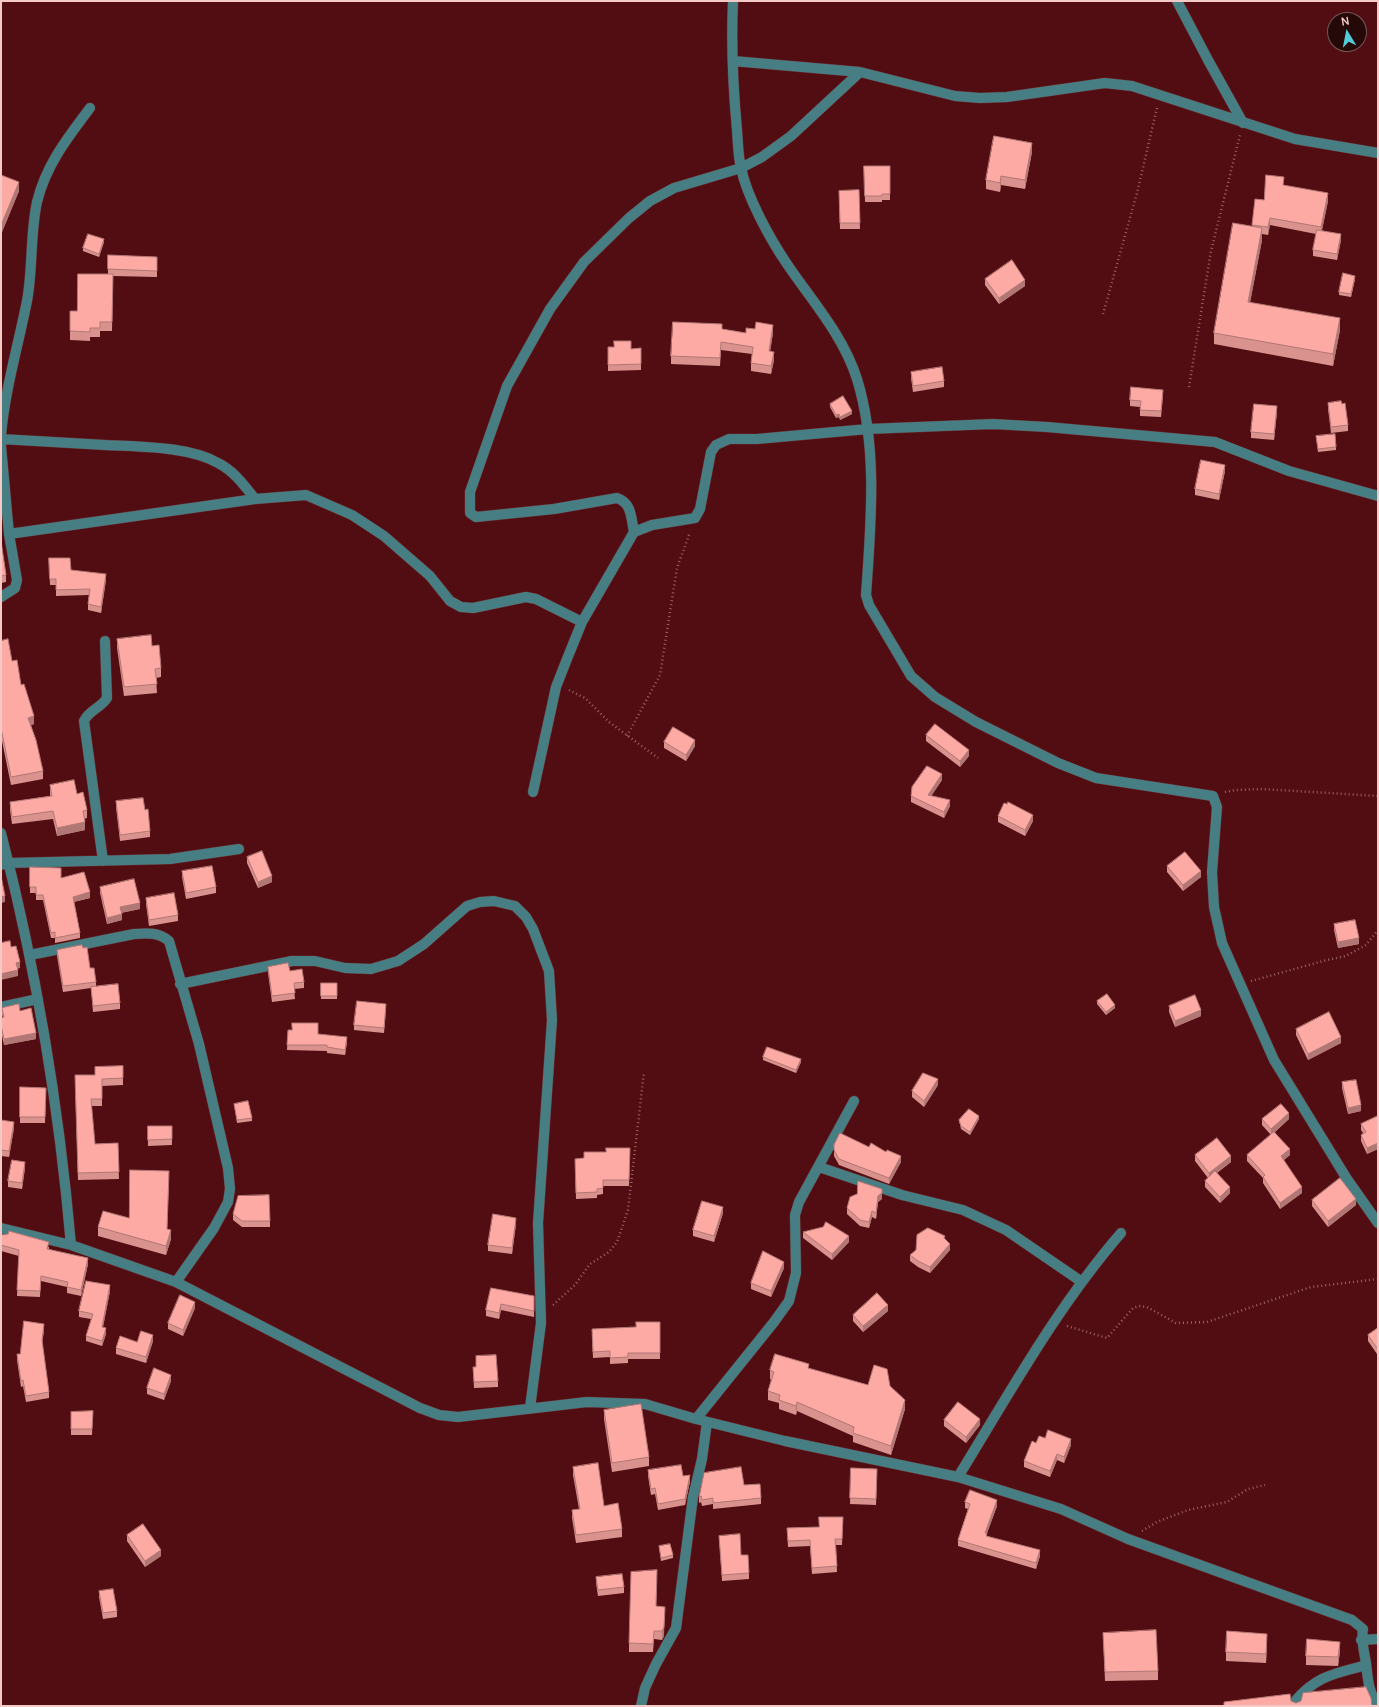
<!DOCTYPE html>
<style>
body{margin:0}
#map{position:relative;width:1379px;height:1707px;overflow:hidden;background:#510d11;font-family:Manrope,sans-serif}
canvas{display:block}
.frame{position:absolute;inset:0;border:2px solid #f4cac6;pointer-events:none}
.north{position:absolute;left:1327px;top:12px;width:40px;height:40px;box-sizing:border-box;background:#250808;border:1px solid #785654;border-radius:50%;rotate:350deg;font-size:11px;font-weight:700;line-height:16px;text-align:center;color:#f4cac6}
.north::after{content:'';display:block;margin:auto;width:14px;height:18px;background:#52cbd7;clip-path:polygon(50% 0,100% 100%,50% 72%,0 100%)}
</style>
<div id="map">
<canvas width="1379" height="1707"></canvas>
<div class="frame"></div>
<div class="north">N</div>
</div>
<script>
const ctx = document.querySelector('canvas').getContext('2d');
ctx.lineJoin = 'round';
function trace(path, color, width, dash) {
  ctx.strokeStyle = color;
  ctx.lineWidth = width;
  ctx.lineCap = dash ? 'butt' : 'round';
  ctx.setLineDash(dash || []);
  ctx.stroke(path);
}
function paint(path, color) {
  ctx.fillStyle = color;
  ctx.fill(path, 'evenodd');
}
const path = new Path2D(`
 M1103,314l34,-121 20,-85
 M1189,387l22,-136 29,-116
 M569,690l16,8 24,24 49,36
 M627,736l33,-61 17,-107 13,-36
 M1225,792l10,-2 27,-1 116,7
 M1251,981l76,-21 19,-4 20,-11 12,-15
 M553,1305l22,-20 15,-21 19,-12 8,-10 11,-32 16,-138
 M1067,1326l40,12 26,-30 6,-2 8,1 29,16 31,-1 104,-35 67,-8
 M1142,1531l15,-9 31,-12 39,-8 21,-13 17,-4`);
const minor = new Path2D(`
 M733,1c-2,43 0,86 4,129 1,12 1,26 4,38 6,29 29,71 46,96 25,37 56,71 70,115 21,68 14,145 9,216l3,10 42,71 24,21 41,25 82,41 38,15 117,18 4,11 -5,65 2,35 8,36 52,117 73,119 31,44
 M1177,1l31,59 35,63
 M733,61l127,11 95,24 25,2 27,-1 98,-14 27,3 163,53 83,14
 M1,435c4,-45 17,-89 26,-134 6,-32 3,-67 10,-99 9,-37 31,-65 53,-94
 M1,439c35,2 69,4 104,6 34,2 83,1 113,18 16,8 26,22 37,36
 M1,446l8,88 8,46 -2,8 -14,9
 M634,532c-3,-14 -2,-29 -17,-34l-63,11 -78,8 -6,-4v-21l37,-106 43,-77 34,-47 45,-44 21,-17 24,-13 67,-20 21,-11 29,-21 69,-64
 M9,534l246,-35 51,-4 46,20 32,21 46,40 20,25 11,6 12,1 53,-11 10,2 46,23
 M533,792l23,-105 11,-28 15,-37 52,-90 18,-7 43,-7 5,-9 11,-57 5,-7 13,-6h28l111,-10 125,-5 54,3 168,15 74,29 89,25
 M1,833c35,135 58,273 70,412
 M103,861l-19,-140c5,-11 17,-13 23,-23l-2,-57
 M1,865l8,-2 161,-4 69,-10
 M30,955l104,-21c13,-1 24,-2 35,7l30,103 29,124 2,21 -2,13 -14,26 -38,54
 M180,984l112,-23h23l30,7 26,1 27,-8 26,-17 43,-38 13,-4 14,-1 21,5 11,11 7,12 16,42 3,49 -14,203 3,100 -11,85
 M1,1007l37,-8
 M819,1167l83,28 61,15 43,20 76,52
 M1,1228l70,17 105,37 244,126 19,7 19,2 129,-15 58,2 51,15 89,22 173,36 103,32 67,30 224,81 11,9c-2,12 1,22 3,34 2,16 2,29 12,42
 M696,1419l78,-97 15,-21 7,-28 -1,-58 4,-13 55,-101
 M958,1477c51,-83 99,-170 163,-244
 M1361,1640l17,-1
 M641,1706l4,-18 11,-24 20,-36 17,-131 9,-38 5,-37
 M1296,1706v-6c22,-25 39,-26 70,-35`);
const wall = new Path2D(`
 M1032,152l-7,37 -24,-4 -1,7 -14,-3v-9z
 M864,166h26v34h-8v2h-17z
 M1,175l18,16 -17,41h-1z
 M1283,185l45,16 -6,29 19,10 -4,20 -24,-4v-6l3,-16 -46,-9 -2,10 -6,-1v6l-12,62 90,28 -7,36 -119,-22v-11l38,-107 3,-27 9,1z
 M859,190l1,39h-20l-1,-38z
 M104,242l-5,15 -16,-6v-3z
 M108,255l49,2v20l-44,-1 -1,55h-12v6h-10v4l-20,-1v-29h7l31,-37z
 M985,279l40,7 -26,18 -14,-19z
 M1355,279l-4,18 -12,-2v-3z
 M722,329l24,4h27l-3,18 4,9 -3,14 -20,-3v-8l1,-9 -31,-4 -1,16 -49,-2v-8z
 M608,347l23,2 10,-1v22l-33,1z
 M911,372l33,9v6l-31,5 -2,-14z
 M1163,396l-2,21 -21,-1v-9l-10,-1v-6z
 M1328,403l20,22v6l-17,2 -3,-24z
 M830,404l22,10 -12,6 -1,-3 -3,1 -6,-11z
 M1277,412l-3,28 -23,-2v-6z
 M1316,436l20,11v3l-18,2z
 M1225,471l-6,29 -24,-5v-6z
 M1,541l5,34v7l-5,1z
 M49,558l22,12 35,10 -5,33 -13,-3v-6l1,-9 -33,1v-11h-6z
 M117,639l35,7 9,22v9l-5,1 1,15 -33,3 -7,-48z
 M1,641l11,20 9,24 13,39 -3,1 12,46v8l-32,6 -10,-49z
 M926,735l43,21 -9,11 -34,-26z
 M664,742l31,4 -9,15 -22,-13z
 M942,780l-11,16 19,10 -6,12 -33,-16v-6z
 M50,785l27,9 10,16v8l-3,1 1,11 -28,6 -4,-17 -41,5 -2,-14v-8l40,-6z
 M116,801l29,9 5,21v6l-30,4 -4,-34z
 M998,816l35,5 -8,15 -27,-14z
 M247,857l25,25 -14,6 -11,-25z
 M1167,866l34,11 -18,14 -16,-19z
 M30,867l31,11 29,20 -16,4 6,31v5l-25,5v-5h-4l-8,-38h-7v-7h-6z
 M182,871l34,16v6l-30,6 -4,-22z
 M100,887l40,22 -19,4 1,7 -15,4 -7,-31z
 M146,898l32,17v6l-29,5 -3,-22z
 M1334,924l25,20 -21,4 -4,-18z
 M57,950l33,18 6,14v5l24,16v6l-27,3 -2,-24 -28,4 -6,-36z
 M268,967l22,4 14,11v6l-10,1 1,10 -23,3 -4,-29z
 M321,983h16v16h-16z
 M1097,1001l18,7 -9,7 -9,-11z
 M1169,1006l32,10 -26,11 -6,-15z
 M2,1008l18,3 16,28 -32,6 -3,-14v-13h2l-1,-4z
 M386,1009l-2,24 -30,-3v-5z
 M1296,1029l45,14 -33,17 -12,-25z
 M288,1030l30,4 29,8 -2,13 -18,-2v-2l-40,-1z
 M763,1057l38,5 -5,11 -33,-13z
 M123,1066v19l-21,1v20h-11l4,38 23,-1 1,36 -41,1 -3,-98 20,-7v-8z
 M1342,1082l19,29 -13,3 -6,-26z
 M938,1085l-14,22 -12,-10v-6z
 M20,1087l26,1 -1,35h-25z
 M234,1104l18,14v3l-15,2z
 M1378,1116v33l-11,5 -6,-13v-6l2,-2 -2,-3v-6z
 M979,1119l-9,16 -9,-6 -2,-9z
 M1262,1119h27l-14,13 15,23 -6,5 18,33 -22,16 -17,-26v-5l-16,-17v-6l24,-20 -9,-10z
 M1,1120l13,8 -5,29 -8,-1z
 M148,1126h24v19l-24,1z
 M834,1145l67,17 -12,22 -50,-19 -5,-9z
 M630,1148l-1,38h-26v8l-6,1v3l-21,1 -1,-40 9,-1 22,-6z
 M1195,1155l36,7 -14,11 13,20 -10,10 -15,-16v-6l3,-3 -13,-17z
 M25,1168l-3,21 -14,-2v-6z
 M169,1180l-2,49 4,10 -5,16 -68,-19v-9l31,-9z
 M882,1199l-4,3 -2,17 -4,-2 -3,11 -9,-2 -13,-12v-6z
 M1312,1200l44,5 -28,22 -16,-21z
 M723,1213l-9,29 -21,-6v-6z
 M233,1214l37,7v6h-28l-9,-7z
 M516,1224l-4,30 -24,-3v-6z
 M803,1232l46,10 -17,18 -29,-22z
 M1,1235l48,12v2l39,15 -7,32 -14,-3v-6l-26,-6 -1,16 -23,-1 2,-40 -18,-5z
 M945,1239l5,11 -20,23 -12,-6 -8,-6v-6z
 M784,1268l-13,29 -20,-8v-6z
 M491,1288l43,8v21l-33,-7 -2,9 -13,-3v-6z
 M110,1291l-7,36 3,7 -4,12 -16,-5v-5l5,-17 -12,-2v-6z
 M195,1308l-12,28 -15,-7v-6z
 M888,1311l-25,21 -10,-11v-6z
 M660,1322v37h-32v4l-18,1v-7l-17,1 -1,-23z
 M1378,1328v26h-1l-9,-13v-6z
 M44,1330l-2,13 7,49v6l-23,4 -3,-16 -2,1 -4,-27v-6h3z
 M153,1341l-7,22 -30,-9v-6z
 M476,1356l22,25v6l-24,1 -1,-21h3z
 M809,1369l59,16 22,1 15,23 -14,46 -38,-13v-6l-56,-25 -1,4 -17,-6v-6l-11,-3v-9l3,-11 -1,-1v-9z
 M171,1381l-7,19 -17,-6v-6z
 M604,1410l45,47v9l-37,6 -8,-53z
 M93,1411l-1,24h-21v-23z
 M944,1420l36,5 -14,18 -22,-17z
 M1045,1438l26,7 -7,18 -7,-3 -7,17 -26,-10v-6l12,-18z
 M573,1467l49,62v8l-46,6 -4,-25v-8l7,-1 -6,-34z
 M851,1468l26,1 -1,36 -26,-1z
 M648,1470l35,6 7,5 -5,24 -27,5 -3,-16 -4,1 -3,-19z
 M744,1485l17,13v6l-48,5v-5l-11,2 -1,-4 -2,1v-6z
 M965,1502l32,4 -10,27v3l53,20 -4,13 -78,-23v-6l10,-31 -3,-1z
 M843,1517l-1,28h-6l1,27 -25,2 -2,-28 -22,1 -1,-19 32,-1z
 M127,1535l34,21 -16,11 -18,-26z
 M719,1536l22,19 8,18v6l-27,2z
 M659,1546l14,9v3l-12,3z
 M596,1577l28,10v6l-26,3 -2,-13z
 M657,1578l-1,28 8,30 -2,4 -8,-1 -1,13h-24v-9z
 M99,1591l18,20v6l-14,2 -4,-22z
 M1103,1633l55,38v9l-53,1z
 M1267,1642l-1,21 -40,-2v-9z
 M1340,1651l-2,15 -32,-1v-9z`);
const shadedWall = new Path2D(`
 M1032,143v9l-7,37v-9z
 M1001,176v9l-1,7v-9z
 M19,182v9l-17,41v-9z
 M1328,193v8l-7,34v-8z
 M1270,218v7l-2,10v-8z
 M1262,228v12l-14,74v-12z
 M1341,234v6l-4,20v-6z
 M104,239v3l-5,15v-3z
 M1355,276v3l-4,18v-3z
 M1025,280v6l-26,18v-6z
 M1340,318v12l-7,36v-12z
 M773,325v8l-4,26v-8z
 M774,352v8l-3,14v-8z
 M1277,406v6l-3,28v-6z
 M852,411v3l-12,6v-3z
 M839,414v3l-3,1v-3z
 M1225,465v6l-6,29v-6z
 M106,574v6l-5,33v-6z
 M34,716v8l-6,2v-8z
 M695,740v6l-9,15v-6z
 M969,750v6l-9,11v-6z
 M942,774v6l-14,21v-6z
 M950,800v6l-6,12v-6z
 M1033,815v6l-8,15v-6z
 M85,822v8l-28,6v-8z
 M1201,871v6l-18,14v-6z
 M272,876v6l-14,6v-6z
 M90,892v6l-17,4v-5z
 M5,896v6l-4,1v-6z
 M140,903v6l-20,4v-6z
 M122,914v6l-15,4v-6z
 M1359,938v6l-21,4v-6z
 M20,962v6l-4,1v-6z
 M18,970v6l-17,4v-6z
 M1115,1005v3l-9,7v-3z
 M1201,1010v6l-26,11v-6z
 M36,1033v6l-32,6v-6z
 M347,1037v5l-2,13v-5z
 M1341,1037v6l-33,17v-6z
 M801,1059v3l-5,11v-3z
 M938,1079v6l-14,22v-6z
 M1361,1105v6l-13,3v-6z
 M1289,1113v6l-18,16v-6z
 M979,1116v3l-9,16v-3z
 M14,1122v6l-5,29v-6z
 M1378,1143v6l-11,5v-6z
 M1290,1149v6l-9,7v-6z
 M901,1156v6l-12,22v-6z
 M1231,1156v6l-22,17v-6z
 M25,1162v6l-3,21v-6z
 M1230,1187v6l-10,10v-6z
 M1302,1187v6l-22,16v-6z
 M882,1193v6l-4,3 -2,17v-6l2,-17z
 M1356,1199v6l-28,22v-6z
 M723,1207v6l-9,29v-6z
 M872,1211v6l-3,11v-6z
 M516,1218v6l-4,30v-6z
 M171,1230v9l-5,16v-9z
 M849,1236v6l-17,18v-6z
 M950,1244v6l-20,23v-6z
 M88,1258v6l-7,32v-6z
 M784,1262v6l-13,29v-6z
 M110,1285v6l-8,41v-5z
 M195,1302v6l-12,28v-6z
 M501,1304v6l-2,9v-6z
 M888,1305v6l-25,21v-6z
 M44,1324v6l-2,16v-6z
 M106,1328v6l-4,12v-5z
 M153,1335v6l-7,22v-6z
 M171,1375v6l-7,19v-6z
 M905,1400v9l-14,46v-9z
 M797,1402v9l-1,4v-9z
 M980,1419v6l-14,18v-6z
 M1071,1439v6l-7,18v-6z
 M1057,1454v6l-7,17v-6z
 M690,1475v6l-5,24v-6z
 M997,1500v6l-12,33v-6z
 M161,1550v6l-16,11v-6z
 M1040,1550v6l-4,13v-6z
 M665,1607l-1,29 -2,4v-9z
 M1267,1634v8l-1,21v-9z
 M1340,1642v9l-2,15v-9z`);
const building = new Path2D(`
 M994,136l38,7 -7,37 -24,-4 -1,7 -14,-3z
 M864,166h26v28h-8v2h-17z
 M1,175l18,7 -17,41h-1z
 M1266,175l18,2 -1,8 45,8 -7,34 -51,-9 -2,9 -16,-2 3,-26 9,1z
 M859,190l1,33h-20l-1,-32z
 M1233,223l29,5 -14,74 92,16 -7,36 -119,-21z
 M1317,230l24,4 -4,20 -24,-4z
 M88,234l16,5 -5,15 -16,-6z
 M108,255l49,2v14l-49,-2z
 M1012,260l13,20 -26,18 -14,-19z
 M1343,273l12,3 -4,18 -12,-2z
 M78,274h35l-1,48h-12v6h-10v4l-20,-1v-20h7z
 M673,322l49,2v5l24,4v-5l9,1 1,-7 17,3 -4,26 5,1 -3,14 -20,-3 2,-16 -32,-5 -1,16 -49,-2z
 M614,341h17v8l10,-1v16l-33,1v-18h6z
 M942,367l2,14 -31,5 -2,-14z
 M1131,387l32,3 -2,21 -21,-1 1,-9 -11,-1z
 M843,396l9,15 -12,6 -1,-3 -3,1 -6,-11z
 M1341,401l1,3 3,-1 3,22 -17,2 -3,-24z
 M1254,404l23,2 -3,28 -23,-2z
 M1335,434l1,13 -18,2 -2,-13z
 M1201,460l24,5 -6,29 -24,-5z
 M1,541l5,34 -5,1z
 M49,558h21l1,12 35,4 -5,33 -13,-3 2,-15 -34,1v-11h-6z
 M151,635l1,11 7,-1 2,23 -6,1 2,15 -33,3 -7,-48z
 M8,639l4,22 5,-1 4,25 3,-1 10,32 -6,2 8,22 7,31 -32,6 -10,-49v-87z
 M935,724l34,26 -9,11 -34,-26z
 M673,727l22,13 -9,15 -22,-13z
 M927,766l15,8 -14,21 22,5 -6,12 -33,-16 1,-9z
 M74,780l3,14 6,-2 4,18 -4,1 2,11 -28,6 -4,-17 -41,6 -2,-15 42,-6 -2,-11z
 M143,798l2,12 3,-1 2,22 -30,4 -4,-34z
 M1008,802l25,13 -8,15 -27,-14 6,-13 3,1z
 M262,851l10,25 -14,6 -11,-25z
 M1185,852l16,19 -18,14 -16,-19z
 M212,866l4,21 -30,6 -4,-22z
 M30,867l31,1v10l23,-6 6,20 -17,5 7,36 -25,5v-6l-4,1 -8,-38h-7v-8h-6z
 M1,876l4,20 -4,1z
 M134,879l6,24 -20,4 2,7 -15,4 -7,-31z
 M174,893l4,22 -29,5 -3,-22z
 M1355,920l4,18 -21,4 -4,-18z
 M10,941l1,6 5,-1 4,16 -4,1 2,7 -17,4v-31z
 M82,945l1,3 4,-1 3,21h4l2,14 -33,4 -6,-36z
 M288,963l2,8 12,-2 2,13 -10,1 1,10 -23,3 -4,-29z
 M321,983h16v13h-16z
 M118,984l2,19 -27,3 -2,-19z
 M1107,994l8,11 -9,7 -9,-11z
 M1195,995l6,15 -26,11 -6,-15z
 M357,1001l29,3 -2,24 -30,-3z
 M19,1004l1,7 11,-3 5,25 -32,6 -3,-14v-7l3,-1 -2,-9z
 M1329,1012l12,25 -33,17 -12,-25z
 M292,1023h26v11l29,3 -2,13 -18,-3v-2h-40l1,-15h4z
 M767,1047l34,12 -5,11 -33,-13z
 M123,1066v12l-21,1v20h-11l4,45 23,-1 1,29 -41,1 -3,-98h20v-8z
 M923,1073l15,6 -14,22 -12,-10z
 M1356,1080l5,25 -13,3 -6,-26z
 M20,1087l26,1 -1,29h-25z
 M248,1101l4,17 -15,2 -3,-16z
 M1281,1104l8,9 -18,16 -9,-10z
 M969,1109l10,7 -9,16 -9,-6 -2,-6z
 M1378,1116v27l-11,5 -6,-13 5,-3 -5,-8z
 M1,1120l13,2 -5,29 -8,-1z
 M148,1126h24v13l-24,1z
 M1274,1132l16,17 -9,7 21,31 -22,16 -17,-26 2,-2 -18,-20z
 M840,1133l29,14 2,-4 15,9 1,-2 14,6 -12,22 -50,-19 -5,-9v-5z
 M1217,1138l14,18 -22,17 -14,-18z
 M606,1148h24l-1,32h-26v8l-6,1v3l-21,1 -1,-34 9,-1v-6h22z
 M12,1160l13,2 -3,21 -14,-2z
 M130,1170l39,1 -2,58 4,1 -5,16 -68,-19 5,-16 26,7z
 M1215,1171l15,16 -10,10 -15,-16z
 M1340,1178l16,21 -28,22 -16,-21z
 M858,1181l24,8v4l-4,3 -2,17 -4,-2 -3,11 -9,-2 -13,-12 3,-11 7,-3z
 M269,1195l1,26h-28l-9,-7 5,-18z
 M702,1201l21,6 -9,29 -21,-6z
 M493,1214l23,4 -4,30 -24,-3z
 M826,1222l23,14 -17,18 -29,-22 20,-5z
 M928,1228l17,8 -1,2 6,6 -20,23 -12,-6 -8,-6 6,-5 1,-15z
 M9,1231l40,11 -2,7 41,9 -7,32 -14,-3 1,-5 -27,-6 -1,15 -23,-1 2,-40 -18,-5v-10l7,-1z
 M763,1251l21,11 -13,29 -20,-8z
 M86,1281l24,4 -8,42 4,1 -4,13 -16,-5 7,-22 -14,-3z
 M491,1288l43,8v15l-33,-7 -2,9 -13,-3z
 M877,1293l11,12 -25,21 -10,-11z
 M180,1295l15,7 -12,28 -15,-7z
 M24,1321l20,3 -2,16 7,52 -23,4 -3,-16 -2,1 -4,-27h3z
 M636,1322h24v31h-32v4l-18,1v-7l-17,1 -1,-23 44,-2z
 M1378,1328v20h-1l-9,-13z
 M141,1331l12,4 -7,22 -30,-9 4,-12 17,6z
 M775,1354l34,10 -1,4 60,17 6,-20 13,4 3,17 15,14 -14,46 -38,-13 1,-6 -57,-25 -1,4 -17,-6 1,-5 -12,-4 6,-19 -4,-2z
 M496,1355l2,26 -24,1 -1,-15h3v-11z
 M154,1368l17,7 -7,19 -17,-6z
 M958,1402l22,17 -14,18 -22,-17z
 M641,1404l8,53 -37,6 -8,-53z
 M93,1411l-1,18h-21v-17z
 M1048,1430l23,9 -7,18 -7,-3 -7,17 -26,-10 8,-20 4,2 3,-7 6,2z
 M598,1463l6,43 14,-3 4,26 -46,6 -4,-25 8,-1 -7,-42z
 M681,1465l2,11 7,-1 -5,24 -27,5 -3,-16 -4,1 -3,-19z
 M741,1467l3,18 16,-1 1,14 -48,5v-5l-11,2 -1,-4 -2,1 5,-24z
 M851,1468l26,1 -1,30 -26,-1z
 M970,1490l27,10 -12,33h2l-1,3 54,14 -4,13 -78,-23 12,-36 -5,-2z
 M819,1517h24l-1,22h-7l2,27 -25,2 -2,-28 -22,1 -1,-13 32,-1z
 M143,1524l18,26 -16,11 -18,-26z
 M740,1534l1,21h7l1,18 -27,2 -3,-39z
 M670,1544l3,11 -12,3 -2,-12z
 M657,1570l-1,36 9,1 -1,20 -2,4h-8l-1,13 -24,-1 2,-71z
 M622,1574l2,13 -26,3 -2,-13z
 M113,1589l4,22 -14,2 -4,-22z
 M1156,1630l2,41 -53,1 -2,-39z
 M1227,1631l40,3 -1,20 -40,-2z
 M1307,1639l33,3 -2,15 -32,-1z
 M1366,1687l5,11 1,8h-148v-4l66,-8 1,7 5,2 5,-2 2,-8z`);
trace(minor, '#6b2b2e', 11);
trace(path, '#9b6364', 2.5, [1, 3]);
trace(minor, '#467e83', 10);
paint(wall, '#da928e');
paint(shadedWall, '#b17774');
paint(building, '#fdaaa5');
trace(building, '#b17774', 1);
</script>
